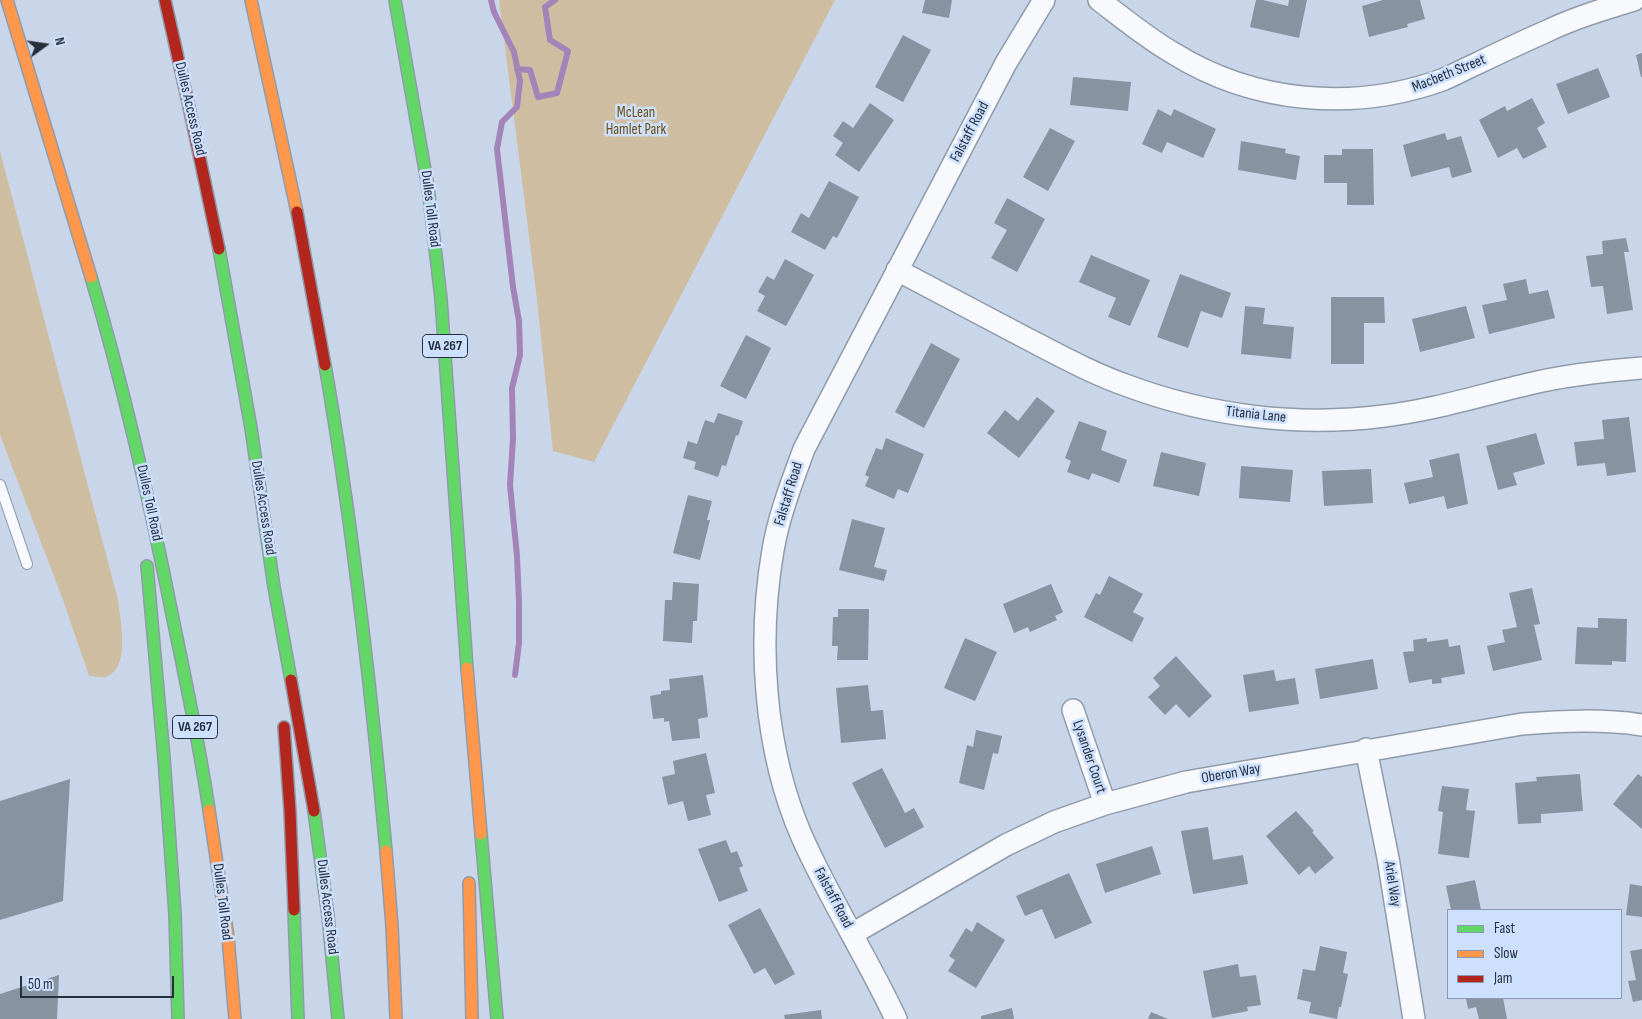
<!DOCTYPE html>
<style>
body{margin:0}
#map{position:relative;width:1642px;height:1019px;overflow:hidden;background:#c9d6ea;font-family:"Sofia Sans Condensed",sans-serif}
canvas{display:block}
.legend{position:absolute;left:1447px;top:909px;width:175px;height:90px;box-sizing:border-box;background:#cde0fe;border:1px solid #8a99b1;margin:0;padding:6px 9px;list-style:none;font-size:15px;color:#262f3d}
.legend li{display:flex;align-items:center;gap:10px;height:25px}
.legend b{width:25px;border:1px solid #8a99b1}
.north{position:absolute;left:20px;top:20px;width:50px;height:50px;-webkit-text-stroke:4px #cde0fe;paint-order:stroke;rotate:76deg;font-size:14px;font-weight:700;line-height:20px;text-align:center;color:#262f3d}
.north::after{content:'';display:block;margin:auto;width:18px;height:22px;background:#262f3d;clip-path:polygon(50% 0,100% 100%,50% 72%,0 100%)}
.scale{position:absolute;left:20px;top:976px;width:154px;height:22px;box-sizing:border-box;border:2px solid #262f3d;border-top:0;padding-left:6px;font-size:15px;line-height:18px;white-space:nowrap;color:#262f3d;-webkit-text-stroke:4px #cde0fe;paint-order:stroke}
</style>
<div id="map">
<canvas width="1642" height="1019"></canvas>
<ul class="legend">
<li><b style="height:6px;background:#63d668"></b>Fast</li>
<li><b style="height:6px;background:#ff974d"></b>Slow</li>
<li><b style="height:6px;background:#b3261e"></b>Jam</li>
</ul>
<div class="north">N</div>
<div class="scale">50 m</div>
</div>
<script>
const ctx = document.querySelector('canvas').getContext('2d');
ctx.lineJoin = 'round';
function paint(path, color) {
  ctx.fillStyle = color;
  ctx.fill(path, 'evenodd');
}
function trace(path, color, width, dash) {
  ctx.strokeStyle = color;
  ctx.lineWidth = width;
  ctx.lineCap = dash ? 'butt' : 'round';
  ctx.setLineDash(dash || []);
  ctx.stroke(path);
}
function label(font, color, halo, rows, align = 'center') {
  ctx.font = font + ' "Sofia Sans Condensed",sans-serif';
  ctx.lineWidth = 5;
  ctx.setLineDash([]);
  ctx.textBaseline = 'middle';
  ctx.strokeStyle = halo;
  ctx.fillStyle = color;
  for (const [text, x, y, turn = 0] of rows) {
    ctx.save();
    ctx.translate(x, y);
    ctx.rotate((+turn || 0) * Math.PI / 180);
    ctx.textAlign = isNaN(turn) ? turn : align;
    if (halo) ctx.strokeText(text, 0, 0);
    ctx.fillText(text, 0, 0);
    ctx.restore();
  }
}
const green = new Path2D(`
 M499,0h336l-241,462 -41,-11 -17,-160z
 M0,151l118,449c2,20 14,69 -13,77 -4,1 -11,-1 -16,-1l-26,-76 -63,-165z`);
const stream = new Path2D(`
 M491,0l3,12 20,40 6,29 -3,26 -15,15 -5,27 16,138 6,34 1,34 -8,33 1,51 -3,46 7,71 2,47v40l-4,32
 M517,69l13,1 8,27 19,-4 11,-42 -18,-11 -5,-33 10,-7`);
const building = new Path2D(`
 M925,0h27l-3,18 -27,-5z
 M1256,0h7l25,6 1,-6h18l-8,38 -49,-11z
 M1383,0h37l5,19 -18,5 1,3 -39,10 -7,-31z
 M903,35l28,15 -28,52 -28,-15z
 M1642,53v24h-1l-5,-22z
 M1598,68l12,29 -42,17 -12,-30z
 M1073,77l58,5 -3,29 -58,-6z
 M1532,98l13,25 -8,5 10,19 -24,12 -6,-11 -19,10 -19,-38 26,-14 2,5z
 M870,103l24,17 -35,52 -24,-17 8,-12 -10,-7 10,-15 10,7z
 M1158,109l13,7 3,-7 42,20 -13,29 -36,-16 -5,11 -20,-9z
 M1050,128l25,13 -27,50 -25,-14z
 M1445,133l2,7 14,-4 11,36 -20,6 -3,-11 -38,10 -8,-32z
 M1241,141l45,8 -1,4 15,3 -4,24 -58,-10z
 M1342,149h31l1,56h-27v-22h-23v-28h18z
 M829,181l30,16 -22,41 -4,-2 -8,14 -34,-18 10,-19 8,5z
 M1007,198l38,21 -28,53 -26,-14 16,-28 -13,-7z
 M1626,238l3,14h-5l9,58 -26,4 -4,-28 -12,1 -5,-31 17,-2 -1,-13z
 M1091,255l59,25 -20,46 -22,-9 8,-19 -37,-16z
 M785,259l29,16 -28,51 -29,-15 8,-15 -7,-4 9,-16 7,4z
 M1180,274l51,19 -9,25 -21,-7 -13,37 -31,-11z
 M1526,279l3,15 19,-4 7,28 -66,16 -7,-29 25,-5 -4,-16z
 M1331,297h53l1,26h-21v41h-33z
 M1245,306l20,2 -2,16 31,3 -3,32 -50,-5z
 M1466,306l9,32 -55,14 -8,-33z
 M746,335l25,13 -25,51 -26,-13z
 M931,343l29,16 -36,69 -29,-16z
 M1037,397l18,14 -36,47 -32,-25 18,-23 13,11z
 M718,413l25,8 -5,15 -2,-1 -10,31 -4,-1 -4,12 -24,-8 2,-7 -13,-4 5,-17 9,3 8,-24 9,3z
 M1629,417l7,55 -29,4 -2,-13 -28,3 -3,-24 30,-3 -2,-19z
 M1079,421l28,10 -6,19 26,10 -8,23 -27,-10 -3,7 -22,-8 4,-11 -6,-3z
 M1536,433l9,31 -32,9 4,12 -19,5 -12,-44z
 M886,438l38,16 -16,39 -10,-4 -4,10 -29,-13 4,-9 -4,-2 11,-27 6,2z
 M1161,452l45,11 -7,33 -46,-10z
 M1459,453l9,51 -21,5 -3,-13 -35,8 -5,-21 29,-6 -4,-17z
 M1241,466l52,4 -3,32 -51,-4z
 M1371,469l2,34 -49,3 -2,-35z
 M688,495l24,6 -5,19h3l-10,40 -27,-7z
 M852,519l33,9 -11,39 13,3 -3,11 -45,-11z
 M1109,576l34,18 -10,18 11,6 -12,24 -48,-25 12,-24 4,2z
 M673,582l26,2 -2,37h-4l-1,22 -29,-2 2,-41h7z
 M1051,584l12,28 -8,4 2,4 -27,12 -2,-5 -14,6 -11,-29z
 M1532,588l8,36 -6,1 8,35 -49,11 -6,-25 18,-4 -3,-12 15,-3 -8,-34z
 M838,609h31l-1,51h-31l1,-14h-6l1,-29h5z
 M1598,618l29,1 -1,43 -14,-1v4l-37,-1 2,-37 21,1z
 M965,638l32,14 -22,49 -31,-13z
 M1427,638v4l21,-3 1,8 11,-2 5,29 -24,4 1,5 -10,1v-5l-23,4 -6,-31 11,-1 -1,-11z
 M1176,656l36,40 -23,22 -13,-14 -11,11 -17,-18 12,-11 -7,-8z
 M1373,659l5,30 -58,10 -5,-30z
 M1274,670l2,11 19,-3 4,26 -50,8 -6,-37z
 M703,675l5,42 -10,2 2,19 -28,3 -3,-20 -5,1v-4l-11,1 -3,-23 11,-2v-3l9,-1 -1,-11z
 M868,685l3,26 12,-1 3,29 -45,4 -5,-55z
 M976,730l26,6 -4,18 -5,-1 -9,37 -25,-7 8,-38 6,2z
 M706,753l9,40 -9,2 5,20 -23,6 -5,-20 -15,4 -6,-28 13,-3 -2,-13z
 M882,768l23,45 9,-5 10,19 -39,21 -33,-65z
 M1580,774l3,37 -42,3v9l-23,1 -3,-41 22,-2 -1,-4z
 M1638,774l4,3v52l-29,-25z
 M70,779l-7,122 -63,19v-119z
 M1442,786l27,3 -3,21 9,1 -6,47 -31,-4 5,-42 -5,-1z
 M1296,811l18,20 -2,1 22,26 -19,16 -6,-8 -10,9 -33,-39z
 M1208,827l5,33 30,-5 5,29 -55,10 -12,-63z
 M726,840l5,13 6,-2 6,15 -4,2 9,23 -29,11 -21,-53z
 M1152,846l9,28 -56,19 -9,-29z
 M1069,873l23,50 -37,16 -13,-30 -17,7 -9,-20z
 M1475,880l6,30h-30l-5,-24z
 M1630,884l12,2v31l-16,-2z
 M760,908l35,66 -20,11 -10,-17 -11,6 -26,-49z
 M977,922l28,18 -29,48 -28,-17 7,-11 -6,-4 17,-28 6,4z
 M1320,946l27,6 -4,21 5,1 -7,33h-2l-2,12 -28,-6 2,-11 -14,-3 6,-30 12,2z
 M1642,949v51l-9,2 -5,-21 8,-1 -6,-29z
 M1238,964l2,13 16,-2 5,30 -14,2 1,4 -36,7 -9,-47z
 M59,975l-2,44h-57v-25z
 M1466,998h26v1l11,-1 4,21h-28l-3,-12 -8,2z
 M1012,1008l2,11h-33v-3z
 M821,1010l1,9h-37l-1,-4z
 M1151,1012l17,7h-20z`);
const lane = new Path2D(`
 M0,485l27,79`);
const street = new Path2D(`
 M1099,0c24,18 48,38 74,53 80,50 180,59 269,27 12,-5 23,-11 34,-16 23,-11 46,-22 69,-32 29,-14 59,-23 89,-32
 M897,270c42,22 83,44 125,66 35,18 69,37 106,50 81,30 171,41 256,30 50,-6 97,-21 145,-32 37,-9 75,-13 113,-16
 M1073,710l32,94
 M1366,749l22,109 26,161
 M852,934l154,-89 48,-23 51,-18 81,-22 336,-58c40,-3 80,-5 120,1
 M896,1019c-29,-62 -66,-119 -94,-182 -38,-87 -45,-194 -29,-287 6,-35 19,-68 31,-101l202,-386 38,-63`);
const fast = new Path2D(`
 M395,0l33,187 13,112 26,369
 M219,249l32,179 23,159 17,93
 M91,277c34,114 60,230 83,347 13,62 26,124 35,186
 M325,365c28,161 46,323 61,486
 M147,566l17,192 11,156 3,105
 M314,811l14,105 10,103
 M481,834l16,185
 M294,910l4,109`);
const slow = new Path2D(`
 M7,0l84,277
 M251,0l46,212
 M467,668l14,166
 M209,810l19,127 7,82
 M386,851l6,75 4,93
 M469,883l3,136`);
const jam = new Path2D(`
 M165,0l24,107 30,142
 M297,212l28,153
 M291,680l23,131
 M284,727l6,84 4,99`);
const shields = [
 [445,346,45],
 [195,727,45]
];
const shieldNames = [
 ["VA 267",445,346],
 ["VA 267",195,727]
];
const streetNames = [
 ["Macbeth Street",1449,74,-22],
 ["Dulles Access Road",190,109,77],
 ["Falstaff Road",970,132,-62],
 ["Dulles Toll Road",430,209,83],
 ["Titania Lane",1256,415,6],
 ["Falstaff Road",789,494,-73],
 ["Dulles Toll Road",149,503,78],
 ["Dulles Access Road",263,508,81],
 ["Lysander Court",1089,757,71],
 ["Oberon Way",1231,774,-10],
 ["Ariel Way",1392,884,81],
 ["Falstaff Road",833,898,62],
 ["Dulles Toll Road",222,902,83],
 ["Dulles Access Road",327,907,83]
];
const parkNames = [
 ["McLean",636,113],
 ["Hamlet Park",636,130]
];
paint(green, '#cebda0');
trace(stream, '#a384b8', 6);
paint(building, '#8693a1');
trace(lane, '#909baa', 12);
trace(street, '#909baa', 24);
trace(fast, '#909baa', 14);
trace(slow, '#909baa', 14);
trace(jam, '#909baa', 14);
trace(lane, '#f7f9fc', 10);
trace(street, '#f7f9fc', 21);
trace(fast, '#63d668', 11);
trace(slow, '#ff974d', 11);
trace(jam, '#b3261e', 11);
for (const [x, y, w] of shields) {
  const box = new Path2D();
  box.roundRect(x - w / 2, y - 11.5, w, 23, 4);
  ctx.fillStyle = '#cde0fe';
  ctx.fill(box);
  trace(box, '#262f3d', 1);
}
label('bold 14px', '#262f3d', null, shieldNames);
label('15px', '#262f3d', '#cde0fe', streetNames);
label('15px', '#6e4e11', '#cde0fe', parkNames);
</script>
